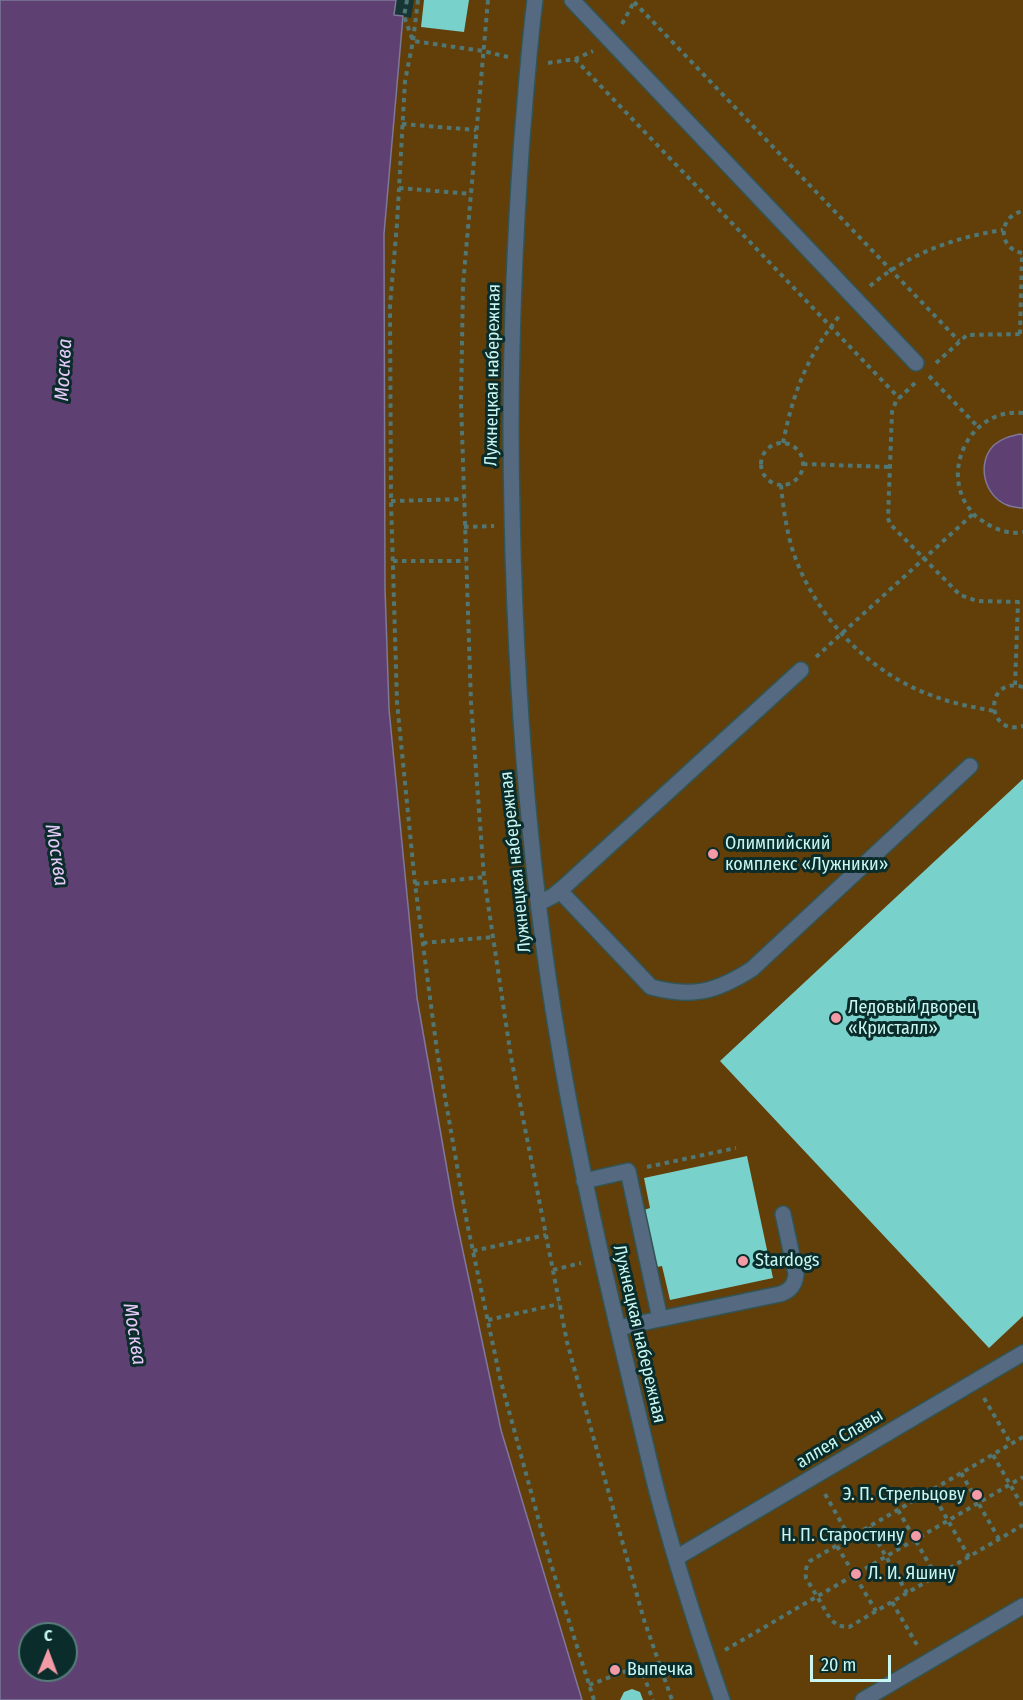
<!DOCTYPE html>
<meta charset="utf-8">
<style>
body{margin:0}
#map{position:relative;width:1023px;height:1700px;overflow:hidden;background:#153634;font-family:"Fira Sans Condensed",sans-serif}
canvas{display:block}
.north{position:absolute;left:18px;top:1622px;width:60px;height:60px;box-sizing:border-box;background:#0a2c2a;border:2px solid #567d7a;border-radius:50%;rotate:1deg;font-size:16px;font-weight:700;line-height:24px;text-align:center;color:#c8f7f3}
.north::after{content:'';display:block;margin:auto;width:21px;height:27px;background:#f39aa7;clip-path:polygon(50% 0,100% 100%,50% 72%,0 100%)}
.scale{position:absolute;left:810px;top:1655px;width:81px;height:27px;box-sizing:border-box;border:3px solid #c8f7f3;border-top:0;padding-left:8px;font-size:18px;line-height:21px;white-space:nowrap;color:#c8f7f3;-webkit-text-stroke:4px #0a2c2a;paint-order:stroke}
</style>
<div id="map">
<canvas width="1023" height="1700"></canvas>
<div class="north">С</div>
<div class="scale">20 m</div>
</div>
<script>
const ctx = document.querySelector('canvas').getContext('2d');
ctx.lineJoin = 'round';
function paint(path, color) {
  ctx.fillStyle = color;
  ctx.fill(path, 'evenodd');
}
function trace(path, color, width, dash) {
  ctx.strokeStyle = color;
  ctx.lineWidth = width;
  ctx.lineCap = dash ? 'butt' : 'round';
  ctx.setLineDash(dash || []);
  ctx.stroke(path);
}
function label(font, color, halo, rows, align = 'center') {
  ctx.font = font + ' "Fira Sans Condensed",sans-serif';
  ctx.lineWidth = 6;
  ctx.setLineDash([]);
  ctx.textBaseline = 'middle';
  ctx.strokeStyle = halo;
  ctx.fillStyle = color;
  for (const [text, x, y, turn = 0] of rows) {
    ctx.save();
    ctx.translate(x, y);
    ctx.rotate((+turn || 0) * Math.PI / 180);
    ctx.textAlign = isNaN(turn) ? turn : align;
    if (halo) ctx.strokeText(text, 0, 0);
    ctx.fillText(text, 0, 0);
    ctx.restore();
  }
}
const green = new Path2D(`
 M414,0h609v1700h-441l-81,-270 -47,-221 -37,-211 -28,-289 -4,-121 -1,-354 19,-218 8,2z`);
const water = new Path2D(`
 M0,0h396l-2,15 9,1 -19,218 1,354 4,121 28,289 37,211 47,221 81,270h-582zM30,1634h36v36h-36z
 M1020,434l3,1v73h-2c-4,-1 -10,-1 -14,-3 -23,-9 -31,-42 -13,-60 8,-7 17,-9 26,-11z`);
const building = new Path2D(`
 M424,0h45l-5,32 -43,-5z
 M1023,779v537l-34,32 -269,-287z
 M747,1156l26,122 -103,22 -8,-34 -5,1 -13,-57 6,-2 -6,-30z
 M632,1689l8,3 3,8h-23l4,-8z`);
const path = new Path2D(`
 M407,0l-3,16 9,25 70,10 25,6
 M418,0l-5,41 -8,40 -8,143 -7,82 1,195 6,201 18,182 22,167 30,172 33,155 49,180 45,142
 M488,0l-25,285 -2,116 10,302 13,174 27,180 56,285 77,278 28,80
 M634,2l325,339
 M622,24l12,-22
 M575,59l324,339
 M548,63l27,-4 18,-8
 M402,124l74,6
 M399,188l72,6
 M1022,253c-25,-5 -24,-37 1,-42
 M870,286c38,-32 85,-49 133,-56
 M1020,334l2,-81
 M936,363l31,-28 56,-1
 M929,376l49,51
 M915,383l-19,18 -4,11 -4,106 2,6 70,71 17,6 46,1
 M1023,413c-53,-6 -86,61 -50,100 2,4 7,6 11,9 10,7 26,13 39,10
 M783,443c10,-51 25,-89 58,-129
 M761 464a21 21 0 1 1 42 0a21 21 0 1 1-42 0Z
 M803,464l87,3
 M781,485c2,21 5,43 11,63 20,64 73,122 136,146 22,9 44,13 66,17
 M391,501l73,-2
 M464,527l30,-1
 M393,561h73
 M816,657l157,-143
 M1015,685l3,-83
 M1023,687c-39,-12 -38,50 0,39
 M415,884l69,-7
 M423,943l71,-6
 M647,1167l89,-19
 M473,1251l73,-16
 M553,1270l28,-7
 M488,1320l71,-16
 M984,1398l27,46
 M1023,1437l-213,124c-4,5 -5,10 -4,17l25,42 8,6 10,1 174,-102
 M993,1455l30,52
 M961,1473l38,66
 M931,1491l38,66
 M825,1494l25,44
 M898,1510l38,66
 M869,1527l38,66
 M837,1546l39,65
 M892,1602l25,43
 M725,1650l298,-173
 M589,1685l51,-19 13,34`);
const minor = new Path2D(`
 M535,0c-6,46 -9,92 -13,138 -7,98 -11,196 -11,294 1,205 13,411 48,613 17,103 40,204 64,305 10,42 20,84 30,126 19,76 43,150 69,224
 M572,0l344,363
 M560,891l91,96c42,11 65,5 101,-18l218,-203
 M539,903l14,-7 12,-10 236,-216
 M584,1181l44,-10 32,148 -42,9
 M660,1319l120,-25c10,-3 15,-9 16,-20l-13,-60
 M676,1558l347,-205
 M863,1700l160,-94`);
const markers = [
 [713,854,6,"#f39aa7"],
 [836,1018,6,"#f39aa7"],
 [743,1261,6,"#f39aa7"],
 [977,1495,6,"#f39aa7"],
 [916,1536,6,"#f39aa7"],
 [856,1574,6,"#f39aa7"],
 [615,1670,6,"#f39aa7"]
];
const streetNames = [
 ["Лужнецкая набережная",493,375,-89],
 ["Лужнецкая набережная",516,862,-96],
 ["Лужнецкая набережная",639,1334,77],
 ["аллея Славы",840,1439,-31]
];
const poiNames = [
 ["Олимпийский",725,844],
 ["комплекс «Лужники»",725,865],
 ["Ледовый дворец",848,1008],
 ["«Кристалл»",848,1029],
 ["Stardogs",755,1261],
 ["Э. П. Стрельцову",965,1495,"right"],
 ["Н. П. Старостину",904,1536,"right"],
 ["Л. И. Яшину",868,1574],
 ["Выпечка",627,1670]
];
const waterNames = [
 ["Москва",64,370,-87],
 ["Москва",56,855,81],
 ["Москва",134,1334,81]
];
paint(green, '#623e09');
paint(water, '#5e4172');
trace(water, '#7e7899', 1.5);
paint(building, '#78d1cb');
trace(minor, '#325553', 18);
trace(path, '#517774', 4, [4.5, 4.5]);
trace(minor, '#556980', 15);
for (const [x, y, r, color] of markers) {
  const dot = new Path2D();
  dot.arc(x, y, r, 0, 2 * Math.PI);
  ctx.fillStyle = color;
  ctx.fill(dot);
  trace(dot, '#0a2c2a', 2);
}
label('18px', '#c8f7f3', '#0a2c2a', streetNames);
label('18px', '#c8f7f3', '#0a2c2a', poiNames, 'left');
label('italic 20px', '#e5caf9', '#0a2c2a', waterNames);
</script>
